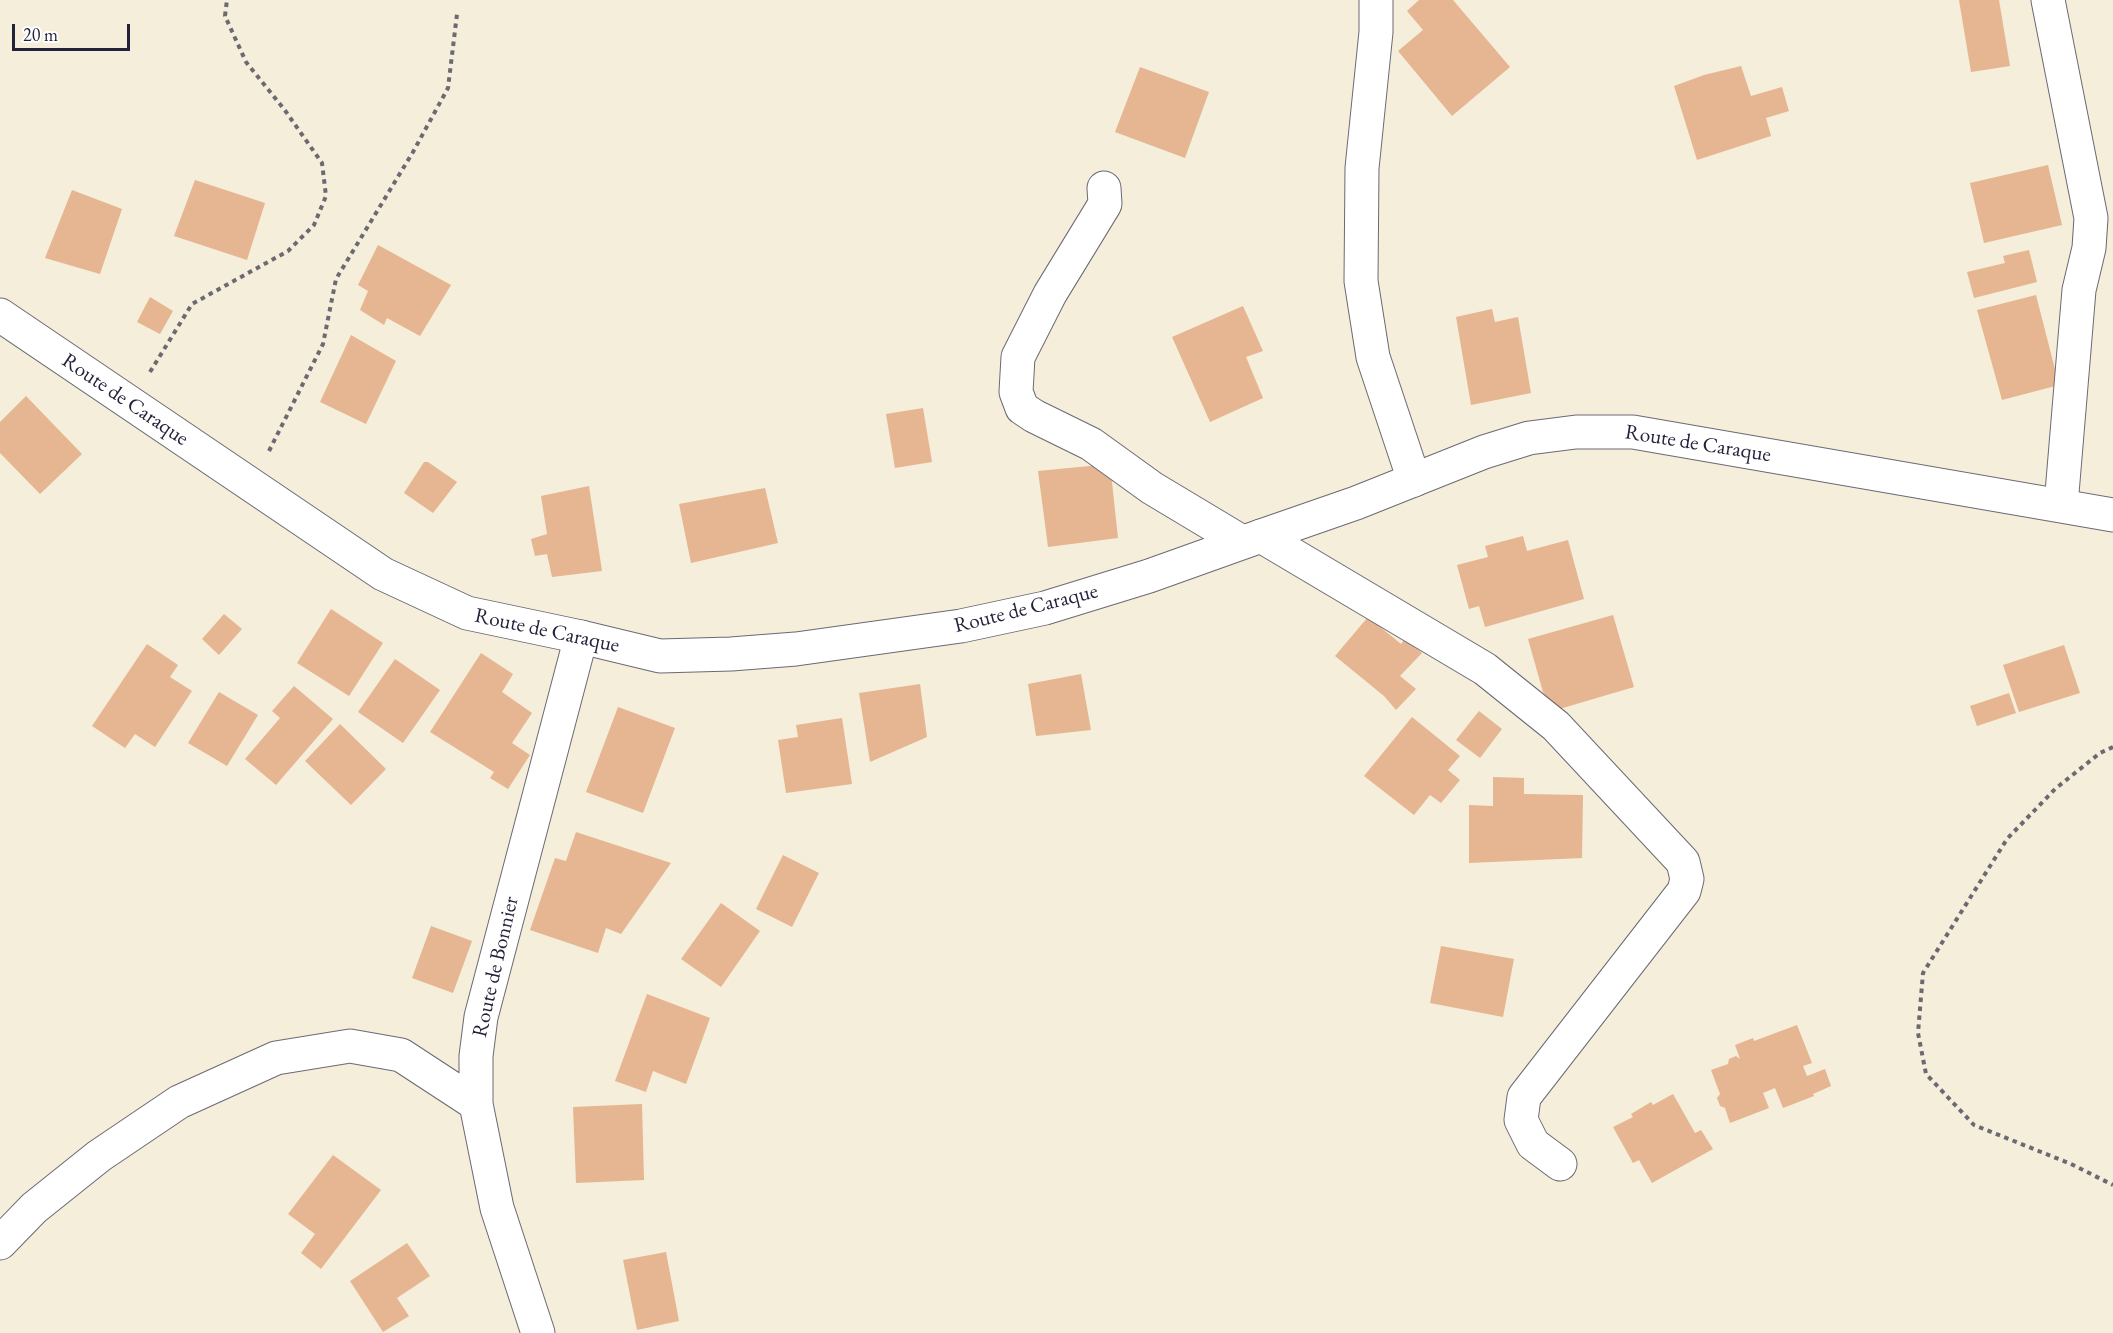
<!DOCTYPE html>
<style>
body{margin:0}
#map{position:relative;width:2113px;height:1333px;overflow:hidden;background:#f4eeda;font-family:"EB Garamond",serif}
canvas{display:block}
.scale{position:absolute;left:12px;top:24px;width:118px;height:27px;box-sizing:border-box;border:3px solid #22223b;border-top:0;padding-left:8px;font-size:18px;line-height:21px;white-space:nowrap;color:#22223b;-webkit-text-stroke:4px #fff;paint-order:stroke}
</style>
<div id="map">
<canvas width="2113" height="1333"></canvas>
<div class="scale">20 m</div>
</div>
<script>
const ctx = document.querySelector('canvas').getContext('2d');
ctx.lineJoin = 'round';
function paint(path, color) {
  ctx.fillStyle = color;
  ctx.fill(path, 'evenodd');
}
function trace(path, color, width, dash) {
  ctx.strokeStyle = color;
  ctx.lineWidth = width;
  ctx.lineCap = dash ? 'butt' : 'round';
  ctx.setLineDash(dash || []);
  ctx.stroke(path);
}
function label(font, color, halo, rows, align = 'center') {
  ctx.font = font + ' "EB Garamond",serif';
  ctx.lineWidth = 4.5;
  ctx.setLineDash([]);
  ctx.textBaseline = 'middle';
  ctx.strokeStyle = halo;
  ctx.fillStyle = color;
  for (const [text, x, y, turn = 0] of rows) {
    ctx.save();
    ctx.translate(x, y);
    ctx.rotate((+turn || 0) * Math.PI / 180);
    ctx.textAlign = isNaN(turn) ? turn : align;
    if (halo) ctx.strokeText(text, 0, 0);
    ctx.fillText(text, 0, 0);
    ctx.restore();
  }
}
const building = new Path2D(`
 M1419,0h34l57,67 -58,49 -54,-65 25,-21 -16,-19z
 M1959,0h40l11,66 -39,6z
 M1741,66l10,30 31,-9 7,24 -23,7 5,18 -74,24 -23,-74 30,-11z
 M1140,67l69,25 -24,66 -70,-26z
 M2048,165l14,60 -78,18 -14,-60z
 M195,180l70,23 -18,57 -73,-24z
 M72,190l50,19 -22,65 -55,-16z
 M378,245l73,40 -31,51 -33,-18 -3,7 -24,-15 8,-19 -10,-6z
 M2029,250l8,32 -63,16 -7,-26 38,-9 -2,-7z
 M2036,295l23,90 -57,15 -25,-90z
 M150,297l23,14 -13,23 -23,-12z
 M1243,306l20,45 -17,6 17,41 -53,24 -38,-85z
 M1492,309l3,13 23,-5 13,76 -60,12 -15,-88z
 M351,335l45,26 -30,63 -46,-22z
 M26,396l56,58 -42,40 -40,-41v-31z
 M923,408l9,54 -37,6 -9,-54z
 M424,462h4l29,20 -24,31 -29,-20z
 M1110,464l8,74 -70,9 -10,-76z
 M589,486l13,85 -50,6 -5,-23 -12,2 -4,-17 16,-5 -6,-38z
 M765,488l13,55 -87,20 -12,-59z
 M1523,536l4,15 41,-11 16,59 -99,28 -6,-21 -10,3 -12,-44 31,-8 -3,-11z
 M331,609l52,34 -34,53 -52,-33z
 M224,614l18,15 -23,26 -17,-16z
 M1613,615l21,72 -78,23 -13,-18 -15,-53z
 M1368,617l33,27 4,-5 17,14 -22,23 16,13 -20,21 -12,-14 -49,-40z
 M147,644l31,21 -8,12 22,14 -37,56 -20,-13 -10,14 -33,-22z
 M2064,645l16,48 -61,19 -16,-47z
 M481,653l32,21 -11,18 30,21 -20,30 18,12 -22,34 -18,-11 4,-6 -64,-40z
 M395,659l45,31 -37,53 -45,-31z
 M1081,674l10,56 -55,6 -8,-52z
 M920,684l7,53 -57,25 -11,-69z
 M294,686l39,33 -57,66 -31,-26 35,-41 -8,-7z
 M219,692l39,23 -31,51 -39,-23z
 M2009,693l7,20 -39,13 -7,-20z
 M618,707l57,21 -32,85 -57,-21z
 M1479,711l23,18 -22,29 -24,-18z
 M1412,717l48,39 -12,14 12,10 -19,23 -11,-8 -16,20 -50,-39z
 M842,718l10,66 -66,9 -8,-53 20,-3 -2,-12z
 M340,724l46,45 -35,36 -46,-44z
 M1493,777l31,1v16l59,1 -1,63 -113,5v-58l24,1z
 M576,832l95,31 -50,71 -15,-6 -8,25 -68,-23 25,-72 11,3z
 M783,855l36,18 -27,54 -36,-18z
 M721,903l39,28 -39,56 -40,-28z
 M431,926l41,15 -19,52 -41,-15z
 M1441,946l73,13 -11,58 -73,-14z
 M647,994l63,24 -24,66 -33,-13 -7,21 -31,-11z
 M1797,1025l15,38 -9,3 4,10 18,-7 6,17 -18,8 1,2 -31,12 -8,-20 -12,5 6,15 -39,15 -5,-15 -5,-2 -3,-8 3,-4 -9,-24 17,-6 1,-5 7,-3 4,3 -5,-14 18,-7 1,3z
 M1673,1094l22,39 6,-3 12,19 -61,34 -13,-23 -6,3 -20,-36 20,-10 -2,-3 20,-12 2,3z
 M642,1104l2,76 -68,3 -3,-76z
 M333,1155l48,35 -60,79 -20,-16 14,-19 -27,-20z
 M407,1243l23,33 -33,22 12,18 -26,16 -33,-51z
 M666,1252l13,69 -42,9 -14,-70z`);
const path = new Path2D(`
 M150,372l42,-68 96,-53 26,-26 12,-29 -4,-33 -38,-54 -38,-47 -21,-46 2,-16
 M269,451l54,-107 13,-65 77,-127 35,-64 9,-74
 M2113,747l-13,6 -45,36 -48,50 -84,134 -5,60 8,41 48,51 97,39 42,21`);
const minor = new Path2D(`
 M1376,0v32l-14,136 -1,113 12,76 41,123
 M2048,0l43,218 -2,30 -10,42 -18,215
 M1104,188l1,16 -55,90 -32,63 -2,35 6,16 12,8 57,28 61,44 90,54
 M1261,536l224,133 71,57 127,136 4,17 -3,12 -160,206 -3,23 12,24 27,20
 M0,1243l34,-35 65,-52 80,-54 97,-44 74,-12 51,9 75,49
 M538,1333l-41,-125 -21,-104v-48l5,-39 100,-380`);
const tertiary = new Path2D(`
 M0,315l383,259 84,39 114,24 79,19 71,-2 65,-5 165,-23 84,-18 104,-32 112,-40 95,-33 128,-51 45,-14 47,-6h57l480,83`);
const streetNames = [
 ["Route de Caraque",125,400,34],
 ["Route de Caraque",1698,444,9],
 ["Route de Caraque",1026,609,-14],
 ["Route de Caraque",547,631,12],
 ["Route de Bonnier",496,967,-77]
];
paint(building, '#e6b591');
trace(minor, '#6c6973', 35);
trace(tertiary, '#6c6973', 35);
trace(path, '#6c6973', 4, [4.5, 4.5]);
trace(minor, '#fff', 33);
trace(tertiary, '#fff', 33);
label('21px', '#22223b', '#fff', streetNames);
</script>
